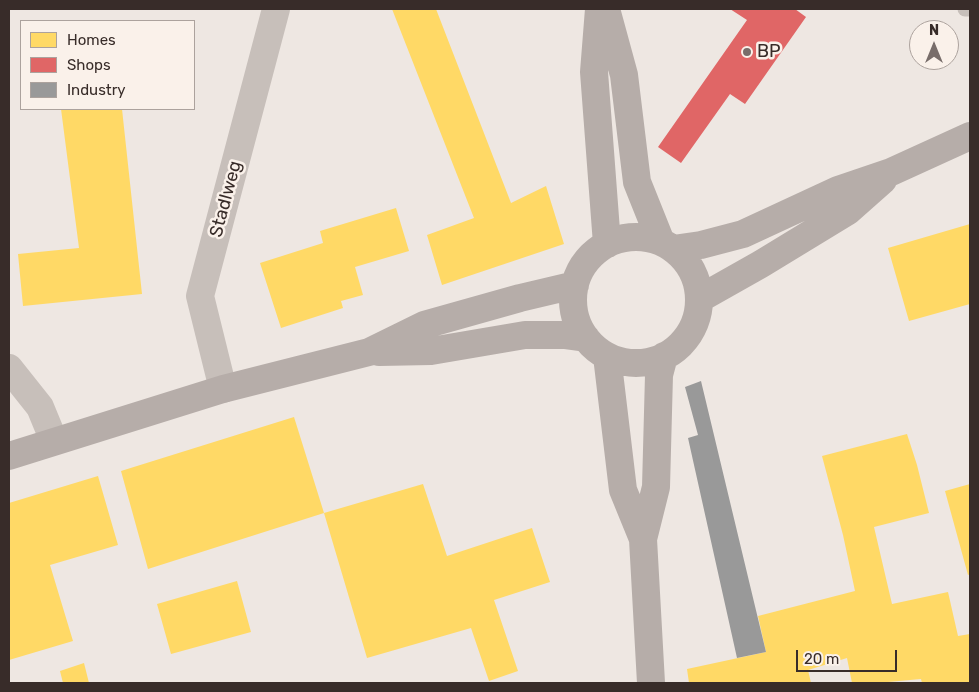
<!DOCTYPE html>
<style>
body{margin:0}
#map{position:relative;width:979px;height:692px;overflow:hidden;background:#eee7e2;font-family:Rubik,sans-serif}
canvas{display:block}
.frame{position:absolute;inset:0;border:10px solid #382c29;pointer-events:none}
.legend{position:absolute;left:20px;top:20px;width:175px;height:90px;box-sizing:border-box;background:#faf1ea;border:1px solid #aca29d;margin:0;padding:6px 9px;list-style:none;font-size:15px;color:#382c29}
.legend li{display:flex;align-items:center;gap:10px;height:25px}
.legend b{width:25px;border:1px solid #aca29d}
.north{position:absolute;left:909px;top:20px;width:50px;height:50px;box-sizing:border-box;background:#faf1ea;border:1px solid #aca29d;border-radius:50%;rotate:0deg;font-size:14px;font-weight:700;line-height:20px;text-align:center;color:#382c29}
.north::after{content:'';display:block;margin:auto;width:18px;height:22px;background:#786d6a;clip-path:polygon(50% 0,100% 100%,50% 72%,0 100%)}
.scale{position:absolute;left:796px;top:650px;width:101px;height:22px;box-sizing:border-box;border:2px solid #382c29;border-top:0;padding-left:6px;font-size:15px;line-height:18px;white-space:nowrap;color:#382c29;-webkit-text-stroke:4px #faf1ea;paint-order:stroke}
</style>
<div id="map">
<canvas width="979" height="692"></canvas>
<div class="frame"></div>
<ul class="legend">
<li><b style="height:14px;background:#ffd966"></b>Homes</li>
<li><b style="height:14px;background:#e06666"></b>Shops</li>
<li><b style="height:14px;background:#999"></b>Industry</li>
</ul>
<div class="north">N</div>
<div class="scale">20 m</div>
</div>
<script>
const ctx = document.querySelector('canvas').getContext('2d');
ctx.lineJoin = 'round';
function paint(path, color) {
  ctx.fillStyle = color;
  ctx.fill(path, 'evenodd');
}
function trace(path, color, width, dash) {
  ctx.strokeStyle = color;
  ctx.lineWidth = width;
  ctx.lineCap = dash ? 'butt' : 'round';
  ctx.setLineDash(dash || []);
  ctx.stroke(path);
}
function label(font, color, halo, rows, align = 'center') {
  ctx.font = font + ' Rubik,sans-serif';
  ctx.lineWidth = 5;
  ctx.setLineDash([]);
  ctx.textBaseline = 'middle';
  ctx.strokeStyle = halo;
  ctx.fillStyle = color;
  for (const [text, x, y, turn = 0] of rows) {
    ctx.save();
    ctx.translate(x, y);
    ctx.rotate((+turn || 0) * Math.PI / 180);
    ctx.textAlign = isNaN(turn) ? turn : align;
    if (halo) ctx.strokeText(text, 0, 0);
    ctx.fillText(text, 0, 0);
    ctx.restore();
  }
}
const homes = new Path2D(`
 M392,9h44l75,194 35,-17 18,58 -122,41 -15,-50 47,-17z
 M61,109h61l20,185 -119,12 -5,-52 61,-6z
 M396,208l13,43 -54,16 8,28 -22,6 2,7 -62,20 -21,-65 63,-20 -3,-12z
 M970,224v80l-61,17 -21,-73z
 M294,417l30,96 -176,56 -27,-98z
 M907,434l10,31 12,48 -55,14 18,77 56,-12 10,44 12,-2v49h-48l-1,-4 -44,4h-25l-5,-25 -39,12 3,13h-122l-2,-14 79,-17 -8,-36 97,-25 -12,-56 -21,-79z
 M98,476l20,69 -68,20 23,76 -64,19v-157z
 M423,484l24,72 85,-28 18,54 -56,18 24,71 -29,10 -18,-53 -104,30 -43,-145z
 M970,484v90l-2,1 -23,-84z
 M237,581l14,51 -80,22 -14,-50z
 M84,663l5,20h-26l-3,-12z`);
const shops = new Path2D(`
 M730,9h65l11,8 -61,87 -15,-10 -49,69 -23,-16 89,-127z`);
const industry = new Path2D(`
 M701,381l65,271 -29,6 -49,-220 10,-3 -13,-48z`);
const service = new Path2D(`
 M965,9h5`);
const minor = new Path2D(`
 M9,368l31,39 14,34
 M223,389l-23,-93 76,-287`);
const primary = new Path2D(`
 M599,9l-5,63 13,172
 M606,9l18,66 13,107 24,60
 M573 300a63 63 0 1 1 126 0a63 63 0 1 1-126 0Z
 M673,249l28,-4 42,-11 95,-44 53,-18 79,-36
 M699,299l62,-35 87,-53 35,-31
 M379,352l52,-1 94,-16h39l22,3
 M607,356l16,134 20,49
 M9,456l214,-67 146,-37 55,-27 96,-27 55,-13
 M651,683l-8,-144 13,-52 3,-112 5,-19`);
const markers = [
 [747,52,5,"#786d6a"]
];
const poiNames = [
 ["BP",757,52]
];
const streetNames = [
 ["Stadlweg",226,199,-75]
];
paint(homes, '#ffd966');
paint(shops, '#e06666');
paint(industry, '#999');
trace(service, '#c7bfba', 15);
trace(minor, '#c7bfba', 28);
trace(primary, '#b6ada9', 28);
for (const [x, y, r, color] of markers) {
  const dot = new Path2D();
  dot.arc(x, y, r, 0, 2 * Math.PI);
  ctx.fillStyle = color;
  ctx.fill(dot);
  trace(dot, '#faf1ea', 2);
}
label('18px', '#382c29', '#faf1ea', poiNames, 'left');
label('18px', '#382c29', '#faf1ea', streetNames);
</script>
